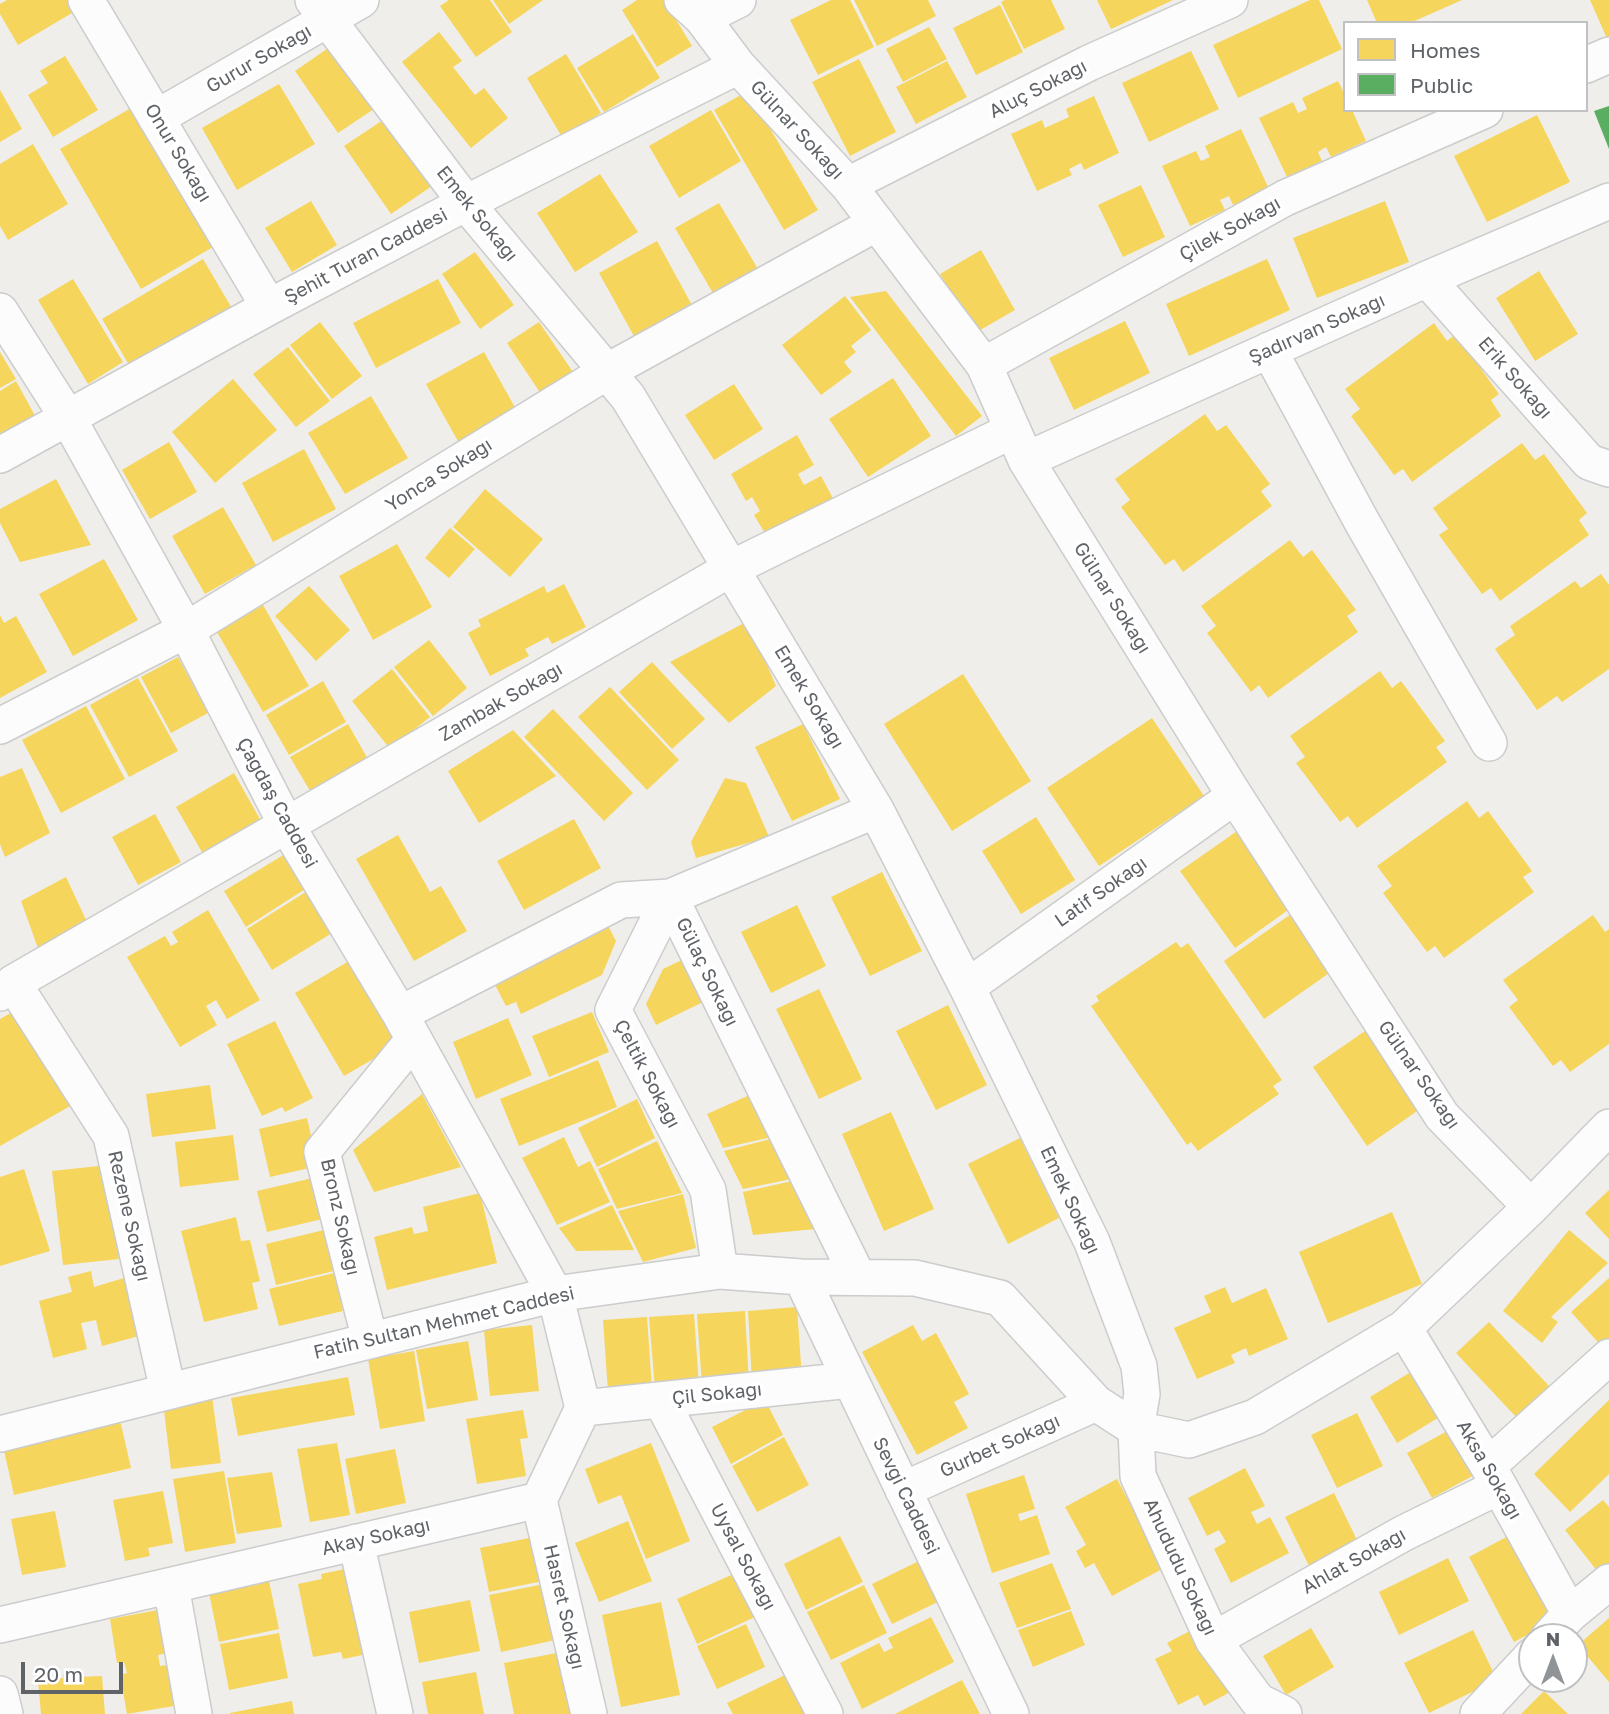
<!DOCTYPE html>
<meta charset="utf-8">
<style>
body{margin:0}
#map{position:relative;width:1609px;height:1714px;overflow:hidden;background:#efeeea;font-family:"Golos Text",sans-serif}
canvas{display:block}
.legend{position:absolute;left:1343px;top:21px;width:245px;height:91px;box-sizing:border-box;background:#fff;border:2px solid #bfc1c3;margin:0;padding:9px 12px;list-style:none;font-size:21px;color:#5f6368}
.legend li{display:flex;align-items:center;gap:14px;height:35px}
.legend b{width:35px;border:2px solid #bfc1c3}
.north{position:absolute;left:1518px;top:1623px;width:70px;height:70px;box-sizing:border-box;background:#fff;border:2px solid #bfc1c3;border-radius:50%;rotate:0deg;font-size:19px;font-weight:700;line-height:28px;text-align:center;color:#5f6368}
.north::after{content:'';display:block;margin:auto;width:24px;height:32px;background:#919496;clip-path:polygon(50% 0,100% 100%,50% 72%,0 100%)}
.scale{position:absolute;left:21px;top:1662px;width:102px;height:32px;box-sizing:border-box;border:4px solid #5f6368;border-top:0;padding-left:9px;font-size:21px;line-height:24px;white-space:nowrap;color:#5f6368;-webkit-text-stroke:5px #fff;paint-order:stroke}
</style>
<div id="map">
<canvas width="1609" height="1714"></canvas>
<ul class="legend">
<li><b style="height:19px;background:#f6d55c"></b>Homes</li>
<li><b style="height:19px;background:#5aae61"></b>Public</li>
</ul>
<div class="north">N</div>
<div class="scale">20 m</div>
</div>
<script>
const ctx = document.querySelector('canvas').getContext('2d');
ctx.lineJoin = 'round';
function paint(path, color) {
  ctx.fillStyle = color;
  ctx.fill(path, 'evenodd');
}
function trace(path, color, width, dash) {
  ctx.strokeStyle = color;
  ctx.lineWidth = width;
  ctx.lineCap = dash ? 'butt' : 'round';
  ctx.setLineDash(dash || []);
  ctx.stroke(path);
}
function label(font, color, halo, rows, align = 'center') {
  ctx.font = font + ' "Golos Text",sans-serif';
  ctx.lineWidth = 7;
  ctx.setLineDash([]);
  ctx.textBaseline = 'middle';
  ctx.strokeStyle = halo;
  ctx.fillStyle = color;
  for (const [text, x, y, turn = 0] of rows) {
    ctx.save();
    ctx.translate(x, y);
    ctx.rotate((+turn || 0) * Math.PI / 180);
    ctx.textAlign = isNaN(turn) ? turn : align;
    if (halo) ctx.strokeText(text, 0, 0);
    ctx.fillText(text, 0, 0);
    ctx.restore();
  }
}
const homes = new Path2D(`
 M7,0h64l6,10 -59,35 -18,-31v-10z
 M449,0h41l22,32 -36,25 -36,-51z
 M493,0h50l-34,24z
 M637,0h27l28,46 -35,21 -35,-57z
 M831,0h19l24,47 -56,28 -28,-55z
 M854,0h74l8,16 -59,30z
 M1005,0h46l14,29 -41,20 -23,-47z
 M1097,0h76l-62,29z
 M1310,0h9l23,49 -104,49 -25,-53z
 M1367,0h95l-52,23h-33z
 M1590,0h19v43z
 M1000,5l23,47 -47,23 -23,-47z
 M929,27l18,32 -44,23 -17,-33z
 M439,32l23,29 -9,6 22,28 9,-7 24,30 -37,30 -69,-86z
 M633,34l27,44 -56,34 -27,-44z
 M334,44l43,63 -39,26 -43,-62z
 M1191,51l28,58 -70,33 -27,-59z
 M566,54l35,59 -39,24 -35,-59z
 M65,56l33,54 -45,27 -25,-42 20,-12 -8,-12z
 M859,59l37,73 -46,24 -38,-74z
 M947,61l20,36 -51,27 -20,-37z
 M1338,81l7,14v15h7l14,31 -35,16 -5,-10 -8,5 4,9 -35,16 -28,-59 34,-16 5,11 9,-4 -5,-11z
 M279,84l36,60 -78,46 -35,-62z
 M0,90l22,39 -22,13z
 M748,91l70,119 -34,20 -70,-120z
 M1094,96l25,57 -35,17 -3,-7 -12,6 3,6 -35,16 -26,-57 31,-14 3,8 24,-11 -3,-8z
 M131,108l82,139 -72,42 -81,-140z
 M711,110l30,51 -62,37 -30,-52z
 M1537,115l33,67 -83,40 -33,-66z
 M386,118l46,68 -41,28 -47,-68z
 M1241,129l28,60 -36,16 -4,-9 -9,4 5,10 -35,16 -28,-60 34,-15 5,10 9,-4 -5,-11z
 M33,144l35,60 -60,36 -8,-14v-62z
 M600,174l38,58 -63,40 -38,-59z
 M1141,185l24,52 -42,20 -25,-52z
 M311,201l26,44 -45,27 -27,-44z
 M1385,201l24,61 -92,36 -24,-60z
 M719,203l46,78 -44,26 -46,-79z
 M657,241l36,66 -58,31 -36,-65z
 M981,250l34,60 -40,23 -35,-59z
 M475,252l39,53 -34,24 -38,-55z
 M203,259l30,51 -101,60 -30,-51z
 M1267,259l23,51 -101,46 -23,-52z
 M1539,271l39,63 -43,27 -39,-63z
 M73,279l50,83 -35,22 -50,-84z
 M438,279l23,44 -85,45 -23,-45z
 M886,291l96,125 -26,20 -106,-139z
 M845,296l26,34 -20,16 5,6 -12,10 8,10 -31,23 -39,-50z
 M1125,321l25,52 -76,37 -25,-52z
 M320,322l42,54 -30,23 -42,-54z
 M539,322l38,56 -32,22 -38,-57z
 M1434,323l13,18 9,-7 43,60 -8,6 10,16 -89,66 -9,-13 -9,6 -43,-59 9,-7 -15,-20z
 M288,347l42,54 -34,26 -43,-53z
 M0,352l16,27 -16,9z
 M484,352l33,59 -58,32 -33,-59z
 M893,378l38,58 -63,41 -39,-58z
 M233,379l44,51 -62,53 -43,-51z
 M16,381l23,42 -39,22v-54z
 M734,384l29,45 -49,31 -29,-45z
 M371,396l37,62 -63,36 -37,-61z
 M1205,414l12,17 9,-6 44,59 -9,7 11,15 -89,66 -9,-13 -9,6 -44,-58 9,-7 -15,-21z
 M797,435l17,30 -16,9 6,11 17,-9 14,26 -66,38 -15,-25 6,-4 -8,-14 -6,4 -15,-27z
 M169,442l28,50 -47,27 -28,-49z
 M1522,443l13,17 9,-6 43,59 -8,7 10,15 -89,66 -9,-13 -9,6 -43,-59 9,-6 -15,-21z
 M304,449l32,60 -63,33 -31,-59z
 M56,479l35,66 -71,17 -20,-39v-14z
 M485,489l58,50 -33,38 -57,-50z
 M223,507l33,58 -51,29 -33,-58z
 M450,528l25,21 -26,29 -24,-20z
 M1290,540l13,17 9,-7 44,60 -9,6 11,16 -90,66 -9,-13 -8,7 -44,-59 9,-7 -15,-20z
 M397,544l35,63 -59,33 -34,-64z
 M104,559l34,61 -65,36 -34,-62z
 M1601,574l8,11v84l-47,33 -5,-6 -20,14 -42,-61 20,-14 -5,-9 65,-45 6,7z
 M564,584l22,43 -34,17 -4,-7 -23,12 4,7 -39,20 -22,-43 13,-7 -3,-6 66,-34 3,7z
 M309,586l41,44 -34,31 -41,-45z
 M263,605l46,81 -46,26 -46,-80z
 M0,615l4,8 12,-7 31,56 -47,26z
 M748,621l28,65 -47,37 -59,-61z
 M429,640l38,48 -34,28 -39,-49z
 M178,657l30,56 -37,20 -30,-56z
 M652,662l53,57 -33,30 -53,-57z
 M392,669l38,48 -40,32 -38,-48z
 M1380,671l12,17 9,-7 44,60 -9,6 11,15 -90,66 -9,-12 -8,6 -44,-59 9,-6 -15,-21z
 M963,674l68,107 -79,50 -68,-107z
 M138,678l40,73 -49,26 -39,-72z
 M323,681l23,41 -57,33 -23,-40z
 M610,687l69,73 -32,30 -69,-73z
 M86,706l39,73 -64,34 -39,-73z
 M553,709l80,84 -29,28 -80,-84z
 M1152,718l52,78 -105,70 -52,-78z
 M348,724l25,44 -57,33 -26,-44z
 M803,724l37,75 -48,22 -37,-74z
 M513,730l43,46 -77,47 -31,-52z
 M22,768l28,65 -45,24 -5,-13v-67z
 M234,773l27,48 -58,33 -27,-47z
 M725,778l21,5 23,54 -73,21 -5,-16z
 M1467,801l12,17 9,-7 44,60 -9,6 11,15 -90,66 -9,-12 -8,6 -44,-59 9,-7 -15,-20z
 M155,814l26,48 -43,23 -26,-48z
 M1036,817l39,63 -54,34 -39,-63z
 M574,819l27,49 -77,42 -27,-49z
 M1240,829l55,76 -60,43 -55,-77z
 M398,835l32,57 11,-6 26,45 -53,30 -58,-102z
 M290,851l20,35 -64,41 -22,-36z
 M882,872l40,79 -52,25 -39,-79z
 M66,877l21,45 -48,29 -18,-50z
 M312,888l25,42 -65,40 -25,-41z
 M797,905l29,61 -55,27 -30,-61z
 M208,910l52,90 -33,19 -11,-19 -10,6 11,19 -37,22 -53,-90 38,-21 6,10 7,-4 -6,-10z
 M1291,914l41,57 -68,48 -40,-58z
 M1593,915l12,17 4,-3v115l-39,28 -9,-12 -8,6 -44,-59 9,-7 -15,-20z
 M606,922l10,19 -14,34 -81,39 -5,-12 -10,4 -14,-27z
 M1176,942l5,6 7,-5 94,137 -9,6 6,8 -81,57 -7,-9 -4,3 -96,-139 8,-5 -3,-5z
 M686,958l21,42 -51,25 -10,-21 17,-35z
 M349,961l50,83 -55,32 -49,-83z
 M819,989l43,90 -43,20 -43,-90z
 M948,1005l39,80 -51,25 -40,-79z
 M16,1010l56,95 -72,41v-127z
 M592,1012l17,40 -60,25 -17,-41z
 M508,1018l24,57 -56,24 -23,-57z
 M275,1021l38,77 -28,14 -3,-5 -20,9 -35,-72z
 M1365,1031l55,78 -53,37 -54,-79z
 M598,1060l19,47 -98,39 -19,-47z
 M210,1085l6,44 -64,8 -6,-43z
 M761,1090l20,45 -58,13 -16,-34z
 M422,1094l39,73 -87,25 -21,-42z
 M637,1099l18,39 -58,29 -19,-39z
 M891,1112l43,97 -50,22 -42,-97z
 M307,1118l11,48 -48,11 -11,-48z
 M233,1135l6,45 -59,7 -5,-45z
 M782,1136l19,41 -58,12 -19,-38z
 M564,1137l14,30 12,-6 20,41 -53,23 -35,-67z
 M1020,1138l39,80 -51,26 -40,-80z
 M657,1141l25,52 -65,16 -19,-40z
 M108,1165l11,94 -56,6 -11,-94z
 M24,1169l26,82 -50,15v-89z
 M317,1177l10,41 -60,14 -10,-41z
 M801,1179l25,49 -73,7 -10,-43z
 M1609,1190v49l-24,-26z
 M480,1193l17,70 -110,27 -13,-53 38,-10 2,7 14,-3 -5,-24z
 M683,1194l13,54 -53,14 -25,-51z
 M612,1205l22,45 -58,1 -17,-23z
 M1392,1212l30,72 -94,39 -29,-71z
 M236,1217l5,24 9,-1 10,41 -8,2 6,26 -54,13 -23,-91z
 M324,1230l10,41 -58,14 -10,-41z
 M1569,1230l39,33 -57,54 7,5 -16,21 -39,-32z
 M91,1271l3,16 30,-9 15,58 -37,10 -6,-26 -15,3 6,26 -34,9 -14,-57 33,-9 -4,-15z
 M334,1273l9,38 -64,15 -10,-37z
 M1609,1278v67l-5,4 -33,-37z
 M1225,1287l7,16 34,-15 22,51 -39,17 -3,-8 -15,7 4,8 -38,16 -23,-51 37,-16 -7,-16z
 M797,1307l5,72 -50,3 -4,-71z
 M745,1311l4,72 -47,3 -5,-72z
 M694,1314l5,72 -44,3 -6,-72z
 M647,1317l5,72 -44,3 -5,-72z
 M1489,1322l61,65 -33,31 -61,-65z
 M532,1325l7,66 -49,5 -6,-66z
 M913,1325l9,16 14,-8 33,61 -15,8 14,26 -51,27 -55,-103z
 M468,1341l10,59 -51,9 -11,-59z
 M414,1351l11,70 -45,8 -12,-70z
 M1414,1370l27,46 -44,27 -27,-46z
 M348,1377l7,38 -117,21 -7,-38z
 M212,1396l9,67 -50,6 -8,-67z
 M765,1400l18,35 -52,29 -19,-37z
 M1609,1400v74l-39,38 -36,-38z
 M523,1410l5,28 -8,1 6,37 -49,8 -11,-65z
 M1357,1413l26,53 -46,22 -26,-53z
 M120,1420l11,48 -117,27 -11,-49z
 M1451,1429l25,45 -44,24 -25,-45z
 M784,1437l25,48 -52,27 -25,-46z
 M337,1443l13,72 -40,7 -13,-73z
 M651,1443l39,98 -44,18 -25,-64 -23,9 -13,-35z
 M395,1449l11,54 -50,11 -11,-55z
 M1245,1468l20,38 -14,6 6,12 13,-7 19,36 -58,30 -17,-34 12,-7 -7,-12 -12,6 -19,-38z
 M224,1471l12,72 -51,9 -12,-73z
 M272,1472l10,55 -45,7 -10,-56z
 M1024,1475l11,34 -17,5 2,7 17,-6 13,39 -58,19 -26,-79z
 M1117,1479l47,89 -52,28 -18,-33 -9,5 -9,-17 10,-6 -21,-38z
 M163,1491l10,52 -25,5 2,8 -25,5 -12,-61z
 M1334,1493l25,51 -49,24 -25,-51z
 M1603,1500l6,7v70l-4,4 -40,-51z
 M55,1511l11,56 -44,8 -11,-56z
 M628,1521l24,60 -53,21 -24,-59z
 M1512,1534l45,85 -43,23 -45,-85z
 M840,1536l23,46 -57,28 -22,-46z
 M534,1537l9,44 -54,11 -9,-44z
 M1448,1558l21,43 -70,34 -20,-43z
 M923,1559l19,41 -50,24 -20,-40z
 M1052,1563l19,46 -54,19 -18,-45z
 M350,1568l17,86 -24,5 -2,-7 -28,5 -15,-73 24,-5 -1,-5z
 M738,1572l19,44 -60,28 -20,-45z
 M269,1581l10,48 -60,13 -10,-49z
 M544,1584l11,56 -54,12 -12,-57z
 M864,1585l23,48 -56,27 -24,-48z
 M470,1600l10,51 -61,12 -10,-51z
 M661,1602l19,93 -59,12 -19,-92z
 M163,1609l8,43 -13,3 2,11 13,-2 7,41 -53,9 -7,-39 7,-2 -3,-11 -7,1 -7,-44z
 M1071,1611l14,34 -52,22 -15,-37z
 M931,1617l23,45 -92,47 -22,-46 39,-20 5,9 9,-4 -5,-10z
 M1609,1618v64l-31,-37z
 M746,1624l19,43 -48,22 -20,-43z
 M1201,1625l33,65 -30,16 -6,-11 -20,10 -23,-46 17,-8 -5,-8z
 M1311,1628l23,39 -48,28 -23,-39z
 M1473,1630l24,50 -68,33 -25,-50z
 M279,1633l9,45 -59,12 -9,-46z
 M562,1652l12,62h-60l-10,-51z
 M476,1672l8,42h-56l-6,-32z
 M77,1673v4l25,-1 3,38h-64l-3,-33 25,-3v-4z
 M785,1675l19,39h-71l-6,-11z
 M962,1680l18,34h-85z
 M1544,1691l24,23h-47z
 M292,1701l2,13h-64v-1z`);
const public = new Path2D(`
 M1609,106v43l-15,-38z`);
const minor = new Path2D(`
 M86,0l183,307
 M313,0l153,203 162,194 248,413 91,177 125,255 47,124 3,28 -6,35 2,47 75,164 45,61 26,13
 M682,0l20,18 36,48 110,119 136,180 42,95 209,336 207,320 89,91
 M702,18l36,-18
 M1586,65l23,-10
 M156,118l205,-118
 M848,185l241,-122 141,-63
 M1427,279l162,183 20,7
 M0,311l68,107 118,212 101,196 113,188 155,280 28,114 -44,92
 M1269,350l93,172 127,221
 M984,365l301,-167 200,-88
 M0,455l269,-148 197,-104 272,-137
 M1026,460l401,-181 182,-78
 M0,726l186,-96 422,-259 269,-148
 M13,983l98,153 57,255
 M967,987l268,-191
 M0,993l13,-10 719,-415 281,-138
 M400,1014l221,-114 49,-3 188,380
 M720,1271l-12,-81 -95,-180 57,-113 206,-87
 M801,1277l210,437
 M1404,1328l84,138 82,148
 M370,1340l-48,-188 92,-113
 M661,1400l164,314
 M583,1408l267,-28
 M0,1434l555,-140 165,-23 81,6 114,1 85,20 96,105 40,26 53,11 66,-23 149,-89 127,-121 78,-80
 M1488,1466l121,-109
 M903,1490l193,-87
 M539,1500l50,214
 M356,1542l39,172
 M171,1586l23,128
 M0,1625l539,-125
 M1549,1637l21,-23 39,-32
 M1213,1640l191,-107 94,-46
 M0,1694l5,20
 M1478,1714l54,-58`);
const streetNames = [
 ["Gurur Sokağı",259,59,-30],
 ["Aluç Sokağı",1038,89,-27],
 ["Gülnar Sokağı",797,130,47],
 ["Onur Sokağı",178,153,59],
 ["Emek Sokağı",477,214,51],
 ["Çilek Sokağı",1230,229,-29],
 ["Şehit Turan Caddesi",366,256,-28],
 ["Şadırvan Sokağı",1317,329,-24],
 ["Erik Sokağı",1515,378,49],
 ["Yonca Sokağı",439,475,-32],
 ["Gülnar Sokağı",1112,598,58],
 ["Emek Sokağı",809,697,59],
 ["Zambak Sokağı",501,702,-30],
 ["Çağdaş Caddesi",277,803,61],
 ["Latif Sokağı",1101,892,-35],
 ["Gülaç Sokağı",707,972,64],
 ["Çeltik Sokağı",647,1074,62],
 ["Gülnar Sokağı",1419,1075,55],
 ["Emek Sokağı",1070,1200,65],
 ["Rezene Sokağı",129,1216,77],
 ["Bronz Sokağı",340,1217,77],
 ["Fatih Sultan Mehmet Caddesi",444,1323,-13],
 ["Çil Sokağı",717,1394,-6],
 ["Gurbet Sokağı",1000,1446,-24],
 ["Aksa Sokağı",1489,1470,60],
 ["Sevgi Caddesi",906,1496,64],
 ["Akay Sokağı",376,1537,-13],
 ["Uysal Sokağı",743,1557,62],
 ["Ahlat Sokağı",1354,1561,-29],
 ["Ahududu Sokağı",1180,1567,65],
 ["Hasret Sokağı",564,1607,77]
];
paint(homes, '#f6d55c');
paint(public, '#5aae61');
trace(minor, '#cbcccc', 38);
trace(minor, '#fdfcfc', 35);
label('19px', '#5f6368', '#fff', streetNames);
</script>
